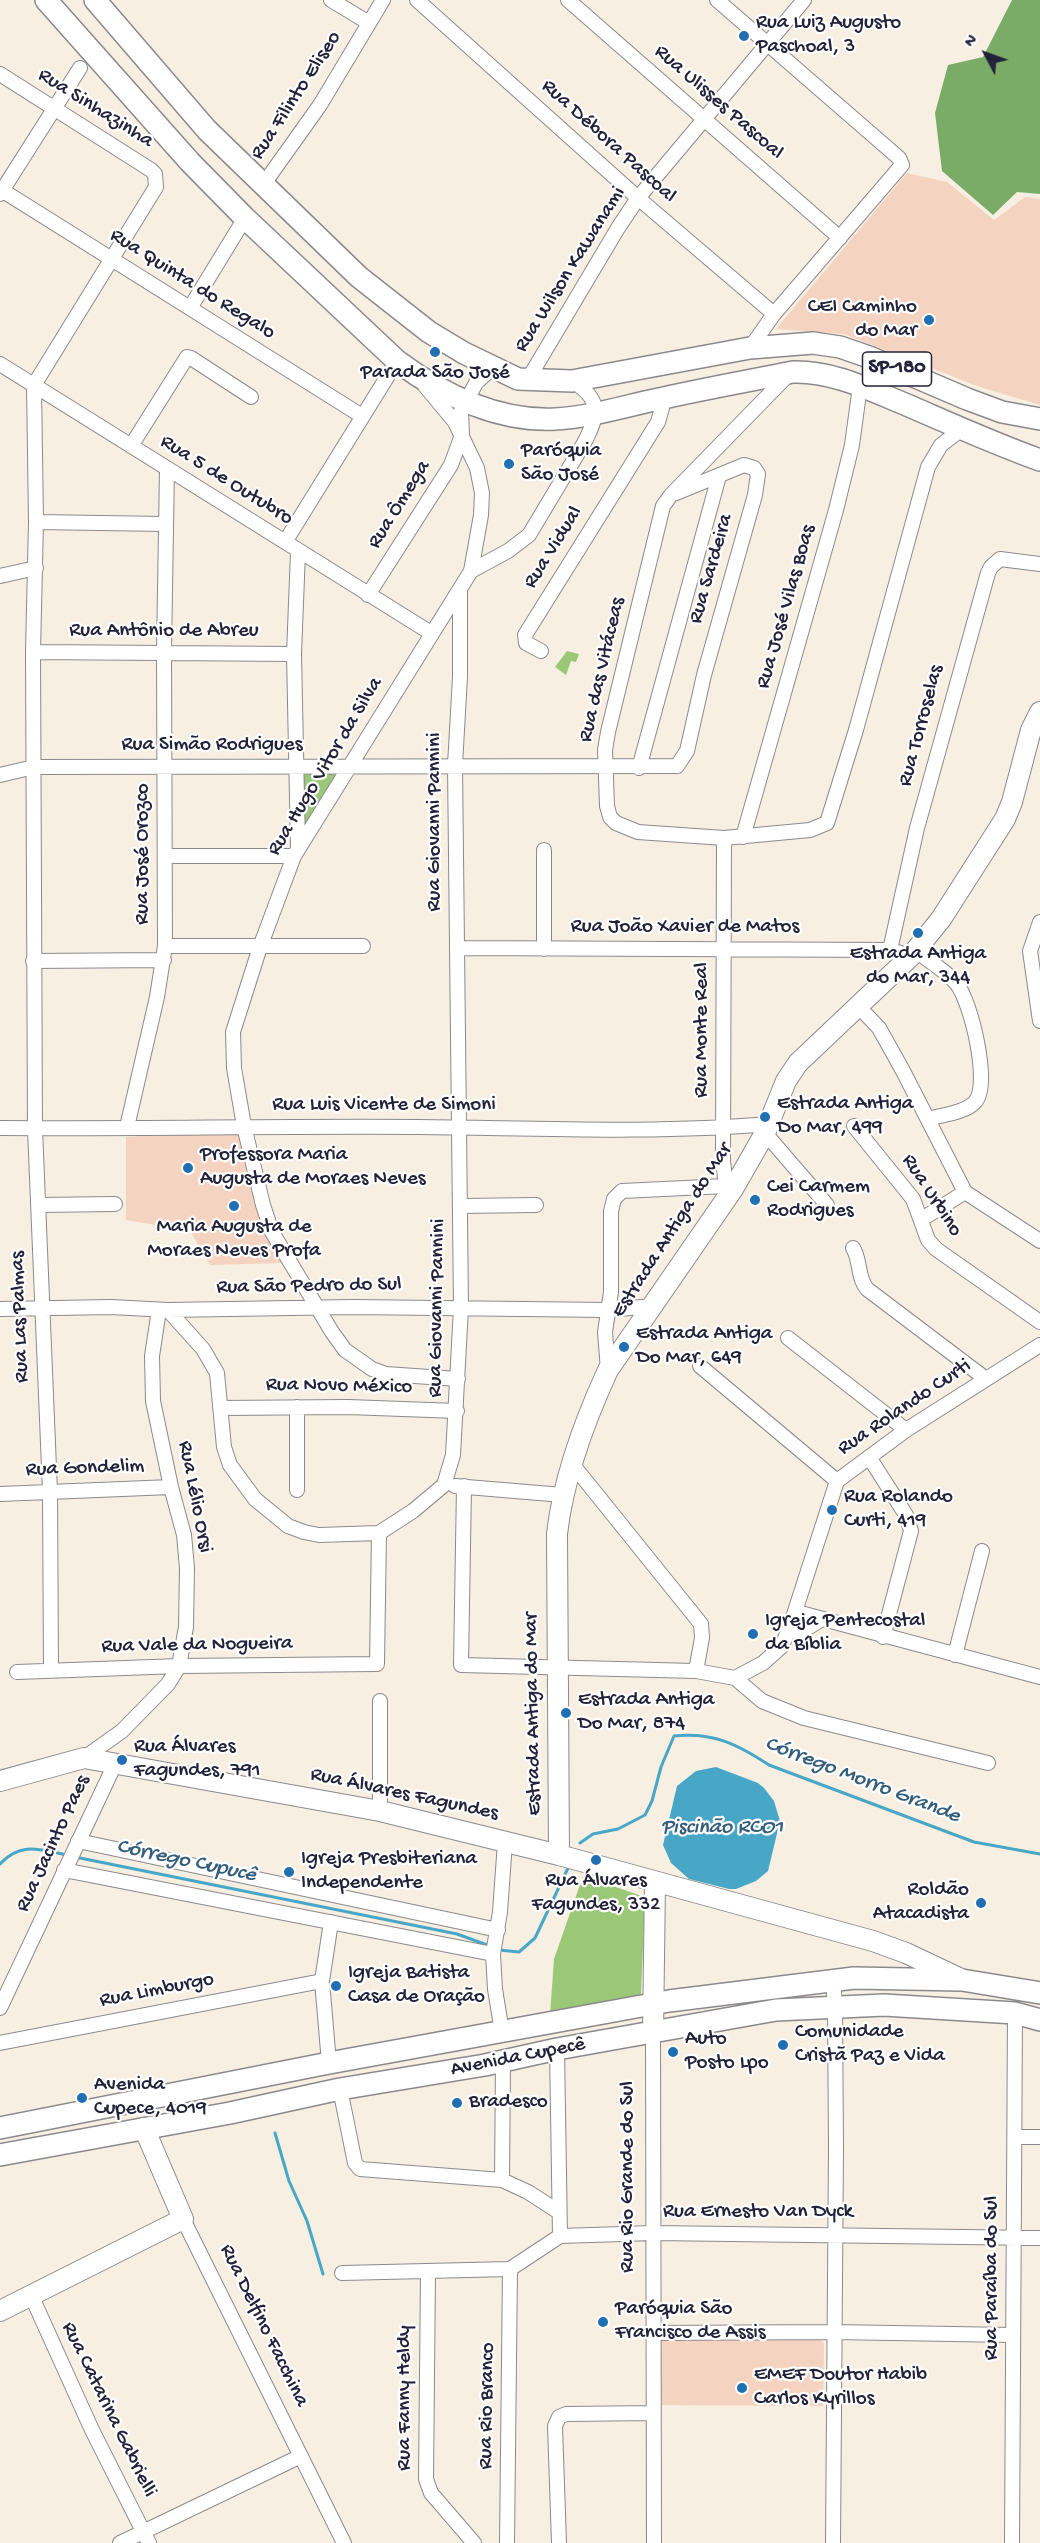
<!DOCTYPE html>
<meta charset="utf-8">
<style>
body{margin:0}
#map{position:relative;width:1040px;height:2543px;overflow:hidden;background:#f7f0e2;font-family:"Gochi Hand",sans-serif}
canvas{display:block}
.north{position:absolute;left:956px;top:24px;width:60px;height:60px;-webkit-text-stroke:4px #fff;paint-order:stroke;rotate:311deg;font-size:16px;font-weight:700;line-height:24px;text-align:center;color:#22223b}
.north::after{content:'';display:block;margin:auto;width:21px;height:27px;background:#22223b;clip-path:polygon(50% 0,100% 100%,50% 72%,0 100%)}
</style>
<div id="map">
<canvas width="1040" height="2543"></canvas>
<div class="north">N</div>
</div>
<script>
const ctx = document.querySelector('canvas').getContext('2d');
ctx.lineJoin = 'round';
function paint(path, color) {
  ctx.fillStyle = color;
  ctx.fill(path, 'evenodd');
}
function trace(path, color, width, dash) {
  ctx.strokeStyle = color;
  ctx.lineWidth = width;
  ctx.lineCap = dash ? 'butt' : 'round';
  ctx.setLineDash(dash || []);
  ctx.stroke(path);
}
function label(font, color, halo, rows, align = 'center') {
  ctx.font = font + ' "Gochi Hand",sans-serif';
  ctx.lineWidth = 4.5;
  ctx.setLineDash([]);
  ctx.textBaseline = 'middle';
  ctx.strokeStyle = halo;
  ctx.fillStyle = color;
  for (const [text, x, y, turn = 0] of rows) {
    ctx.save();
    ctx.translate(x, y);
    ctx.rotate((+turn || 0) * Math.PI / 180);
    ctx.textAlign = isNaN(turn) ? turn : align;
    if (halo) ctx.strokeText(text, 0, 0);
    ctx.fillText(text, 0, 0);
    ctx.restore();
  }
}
const built = new Path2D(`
 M907,173l40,9 47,38 31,-23 15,2v206l-63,-19 -133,-52 -68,-5z
 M234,1130l6,4 44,129 -74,2 -20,-34 -64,-11v-83z
 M662,2340h158l4,3 -1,63 -163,-1v-63z`);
const green = new Path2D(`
 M567,651l12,3 -3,8 -5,-1 -5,14 -11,-8z
 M304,772h28l5,4 -33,52 -2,-54z
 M583,1876l62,21 -4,97 -91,21 4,-56z`);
const forest = new Path2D(`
 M1012,0h28v194l-23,-2 -24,23 -51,-44 -7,-58 13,-48 35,-8z`);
const water = new Path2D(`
 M716,1767l42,16 6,5 10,13 6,20 -12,50 -12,10 -20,8h-7l-40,-10 -18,-16 -8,-18 14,-59 19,-15z`);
const stream = new Path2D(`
 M580,1843l13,-9 25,-5 27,-14 7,-14 9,-34 13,-31c39,-4 63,8 95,29l205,77 66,12
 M75,1857l382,77 33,12
 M0,1864c21,-23 41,-14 68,-9
 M499,1950l20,2 16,-14 33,-70
 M275,2133l14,48 18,40 16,53`);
const street = new Path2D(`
 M331,0l38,23
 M417,0l221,198 136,116
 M568,0l272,238
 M717,0l182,158 3,7 -128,149 -24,34
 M0,74l151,96 4,4 1,13 -122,198 2,137 -3,130 2,477 15,363 1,178
 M263,185l57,-80 63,-105
 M0,189l362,227
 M0,194l80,-126
 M190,308l55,-90
 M0,364l431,269
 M788,375l-117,120 -8,11 -55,226 -3,18 2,56 3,11 6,6 22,9 86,6 86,-8 17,-7 29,-93 72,-263 13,-22 21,-16
 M527,381l91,-153 20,-30 166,-198
 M425,386l30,36 22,46 5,25 -1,22 -10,56 -177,285 -34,91 -27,85 1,36 10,58 19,79 9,27 60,100 13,18 27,19 14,5 72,5
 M131,446l56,-89 4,1 60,39
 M36,522l129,2
 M285,542l112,-181
 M298,552l-4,102 4,193
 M471,571l37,-20 21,-16 55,-92c15,-28 18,-44 -12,-62
 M0,576l36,-8
 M368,595l83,-130 11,-30 -1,-24 15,-28 16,-15
 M541,651l-15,-8 -1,-8 133,-213 4,-14 -1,-10
 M33,652l261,2
 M639,768l80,-292
 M0,775l34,-8 643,-1 10,-15 17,-76 51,-180 3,-21 -4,-6 -10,-3 -68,28
 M743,837l93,-327 16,-65 8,-59
 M724,838l-1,323 3,25
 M544,850v99
 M166,856h128
 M1040,922l-10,29 10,70
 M165,946h198
 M457,948l433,2 21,6
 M890,950l27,-122 71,-255 3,-6 9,-8 40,5
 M916,951c13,10 29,19 40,32 15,17 35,102 19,119 -10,11 -34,13 -47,17
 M33,961l131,-1
 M858,1006l21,22 24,43 62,121 75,49
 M854,1126l59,73 15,41 8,9 104,73
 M127,1127l30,-130 8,-51 -1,-294 3,-184
 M0,1128c139,1 279,-2 418,-1 116,1 234,7 350,-3
 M765,1133l62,72
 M38,1205l77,-1
 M461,1206l75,-1
 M922,1219l43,-27
 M853,1248c8,13 4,29 14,41l119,90
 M0,1309l111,-2 57,3 185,-3 254,3 47,-4
 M168,1310l35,39 14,24 7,74 6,18 25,34 33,27 16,6 15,3 60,-2 34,-22 31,-26 9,-30 8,-147 -6,-543 5,-88v-86
 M788,1338l118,92
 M700,1366l137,115
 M608,1370l-3,-38 6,-40v-81l3,-12 8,-8 104,-5 6,3
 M297,1407v83
 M220,1408l128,-1 109,4
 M869,1457l37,58 5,16 -28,106
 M573,1465l128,159 1,14 -6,33
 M455,1486l108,9
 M464,1486l-3,179 235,6 39,7 28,-15 18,-16 8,-17 48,-149 69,-51 134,-85
 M0,1494l171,-7
 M797,1612l243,65
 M789,1630l12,2 21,-13
 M955,1655l27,-104
 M17,1672l162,-6 198,-2 2,-131
 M735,1678l27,23 42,17 184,45
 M84,1758l38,-27 46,-47 11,-18 7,-39 1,-59 -3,-33 -13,-48 -18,-86 -1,-45 7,-46
 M380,1811v-110
 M78,1841l420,89
 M64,1870l429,84
 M0,2008l115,-244
 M502,2032l-7,-43 -2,-35 7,-42 5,-70
 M653,2033l1,510
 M0,2043l322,-62
 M557,2049l3,187
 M329,2063l-7,-82 9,-59
 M340,2089l15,74 5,6 142,11 26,12 31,20
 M1015,2137h25
 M502,2180l1,-119
 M183,2219l161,324
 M428,2272l-2,207 5,14 43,50
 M342,2273l168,-4 50,-33 93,-3 387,5
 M31,2295l61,135 57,113
 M653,2333l180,-1 180,3
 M120,2543l181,-87
 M507,2543l3,-274
 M559,2543l-4,-117 4,-9 7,-3 88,-1
 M833,2543l3,-394 -1,-143 -2,-26
 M1012,2543l3,-530`);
const secondary = new Path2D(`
 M0,1781l84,-23 296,53 179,44 314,86 33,12 55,26
 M559,1855l-2,-321c6,-54 28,-114 51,-164l125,-181 32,-56 21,-52 12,-18 113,-107 30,-37 64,-100 7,-17 19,-72 9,-18
 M653,2033l2,-151
 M0,2311l183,-92 -39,-91`);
const primary = new Path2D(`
 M46,0l144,162 55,56 152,143c46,34 101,61 159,58 35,-2 69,-13 103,-20 44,-10 89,-18 134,-27 41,-1 77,18 114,33 44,19 88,39 133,55
 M95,0l112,130 152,147 70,55 35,21 54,26 54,2 178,-33 63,-5 27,4 29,10 98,42 35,13 38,7
 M0,2128l329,-65 340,-62 185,-23 108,2 78,13
 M0,2155l230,-42 110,-24 145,-24 72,-16 219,-39 108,-5 131,8 25,7`);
const markers = [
 [744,36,6,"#1f6fb2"],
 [929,320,6,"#1f6fb2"],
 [435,352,6,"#1f6fb2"],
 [509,464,6,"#1f6fb2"],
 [918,933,6,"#1f6fb2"],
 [765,1117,6,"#1f6fb2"],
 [188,1168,6,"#1f6fb2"],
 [755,1200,6,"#1f6fb2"],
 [234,1206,6,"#1f6fb2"],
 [624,1347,6,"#1f6fb2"],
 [832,1510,6,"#1f6fb2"],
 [753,1634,6,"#1f6fb2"],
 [566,1713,6,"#1f6fb2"],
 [122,1760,6,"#1f6fb2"],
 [596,1860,6,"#1f6fb2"],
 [289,1872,6,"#1f6fb2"],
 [981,1903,6,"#1f6fb2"],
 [336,1986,6,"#1f6fb2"],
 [783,2045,6,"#1f6fb2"],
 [673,2052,6,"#1f6fb2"],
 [82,2098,6,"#1f6fb2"],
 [457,2103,6,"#1f6fb2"],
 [603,2322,6,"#1f6fb2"],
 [742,2388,6,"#1f6fb2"]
];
const shields = [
 [897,369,69]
];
const shieldNames = [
 ["SP-180",897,369]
];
const poiNames = [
 ["Rua Luiz Augusto",756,24],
 ["Paschoal, 3",756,48],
 ["CEI Caminho",917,308,"right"],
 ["do Mar",917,332,"right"],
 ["Parada São José",435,374,"center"],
 ["Paróquia",521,452],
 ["São José",521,476],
 ["Estrada Antiga",918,955,"center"],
 ["do Mar, 344",918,979,"center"],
 ["Estrada Antiga",777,1105],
 ["Do Mar, 499",777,1129],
 ["Professora Maria",200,1156],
 ["Augusta de Moraes Neves",200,1180],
 ["Cei Carmem",767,1188],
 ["Rodrigues",767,1212],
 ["Maria Augusta de",234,1228,"center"],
 ["Moraes Neves Profa",234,1252,"center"],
 ["Estrada Antiga",636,1335],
 ["Do Mar, 649",636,1359],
 ["Rua Rolando",844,1498],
 ["Curti, 419",844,1522],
 ["Igreja Pentecostal",765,1622],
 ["da Bíblia",765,1646],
 ["Estrada Antiga",578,1701],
 ["Do Mar, 874",578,1725],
 ["Rua Álvares",134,1748],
 ["Fagundes, 791",134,1772],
 ["Igreja Presbiteriana",301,1860],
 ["Independente",301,1884],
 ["Rua Álvares",596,1882,"center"],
 ["Fagundes, 332",596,1906,"center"],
 ["Roldão",969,1891,"right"],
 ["Atacadista",969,1915,"right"],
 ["Igreja Batista",348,1974],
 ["Casa de Oração",348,1998],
 ["Comunidade",795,2033],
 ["Cristã Paz e Vida",795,2057],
 ["Auto",685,2040],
 ["Posto Lpo",685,2064],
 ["Avenida",94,2086],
 ["Cupece, 4019",94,2110],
 ["Bradesco",469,2103],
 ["Paróquia São",615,2310],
 ["Francisco de Assis",615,2334],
 ["EMEF Doutor Habib",754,2376],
 ["Carlos Kyrillos",754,2400]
];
const streetNames = [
 ["Rua Filinto Eliseo",297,96,-57],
 ["Rua Ulisses Pascoal",718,103,41],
 ["Rua Sinhazinha",95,109,32],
 ["Rua Débora Pascoal",608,142,42],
 ["Rua Wilson Kawanami",571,270,-58],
 ["Rua Quinta do Regalo",192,285,32],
 ["Rua 5 de Outubro",226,481,32],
 ["Rua Ômega",400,505,-58],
 ["Rua Vidual",554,548,-58],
 ["Rua Sardeira",712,569,-74],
 ["Rua José Vilas Boas",787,607,-74],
 ["Rua Antônio de Abreu",164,632],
 ["Rua das Vitáceas",603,670,-77],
 ["Rua Torroselas",922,726,-75],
 ["Rua Simão Rodrigues",212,746],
 ["Rua Hugo Vitor da Silva",326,767,-59],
 ["Rua Giovanni Pannini",436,822,-90],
 ["Rua José Orozco",144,854,-90],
 ["Rua João Xavier de Matos",685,928],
 ["Rua Monte Real",703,1030,-90],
 ["Rua Luis Vicente de Simoni",384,1106],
 ["Rua Urbino",931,1196,57],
 ["Estrada Antiga do Mar",673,1231,-57],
 ["Rua São Pedro do Sul",309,1287,-1],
 ["Rua Giovanni Pannini",438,1308,-89],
 ["Rua Las Palmas",21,1317,-92],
 ["Rua Novo México",339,1387,1],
 ["Rua Rolando Curti",905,1408,-34],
 ["Rua Gondelim",85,1469,-2],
 ["Rua Lélio Orsi",194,1497,79],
 ["Rua Vale da Nogueira",197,1646,-1],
 ["Estrada Antiga do Mar",534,1714,-91],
 ["Rua Álvares Fagundes",404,1795,12],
 ["Rua Jacinto Paes",54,1844,-65],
 ["Rua Limburgo",157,1991,-11],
 ["Avenida Cupecê",518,2058,-11],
 ["Rua Rio Grande do Sul",629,2177,-90],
 ["Rua Ernesto Van Dyck",758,2213],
 ["Rua Paraíba do Sul",993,2278,-90],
 ["Rua Delfino Facchina",263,2326,64],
 ["Rua Fanny Heldy",406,2398,-90],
 ["Rua Rio Branco",488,2406,-89],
 ["Rua Catarina Gabrielli",108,2410,64]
];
const waterNames = [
 ["Córrego Morro Grande",862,1781,21],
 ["Piscinão RCO1",722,1829],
 ["Córrego Cupucê",186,1862,12]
];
paint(built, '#f4d3c0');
paint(green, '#9ac876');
paint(forest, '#7bac67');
paint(water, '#48a6c7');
trace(stream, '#48a6c7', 3);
trace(street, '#8c898e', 16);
trace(secondary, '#8c898e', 22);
trace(primary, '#8c898e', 24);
trace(street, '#fff', 14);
trace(secondary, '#fff', 20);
trace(primary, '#fff', 21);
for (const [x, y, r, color] of markers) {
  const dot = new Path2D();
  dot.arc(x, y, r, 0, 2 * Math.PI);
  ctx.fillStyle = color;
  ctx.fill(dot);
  trace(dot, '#fff', 2);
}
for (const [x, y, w] of shields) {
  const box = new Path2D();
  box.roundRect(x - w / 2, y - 17, w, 34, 4.5);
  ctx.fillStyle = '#fff';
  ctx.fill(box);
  trace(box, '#22223b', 1.5);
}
label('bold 20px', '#22223b', null, shieldNames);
label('21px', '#22223b', '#fff', poiNames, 'left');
label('21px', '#22223b', '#fff', streetNames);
label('italic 22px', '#335d7a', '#fff', waterNames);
</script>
